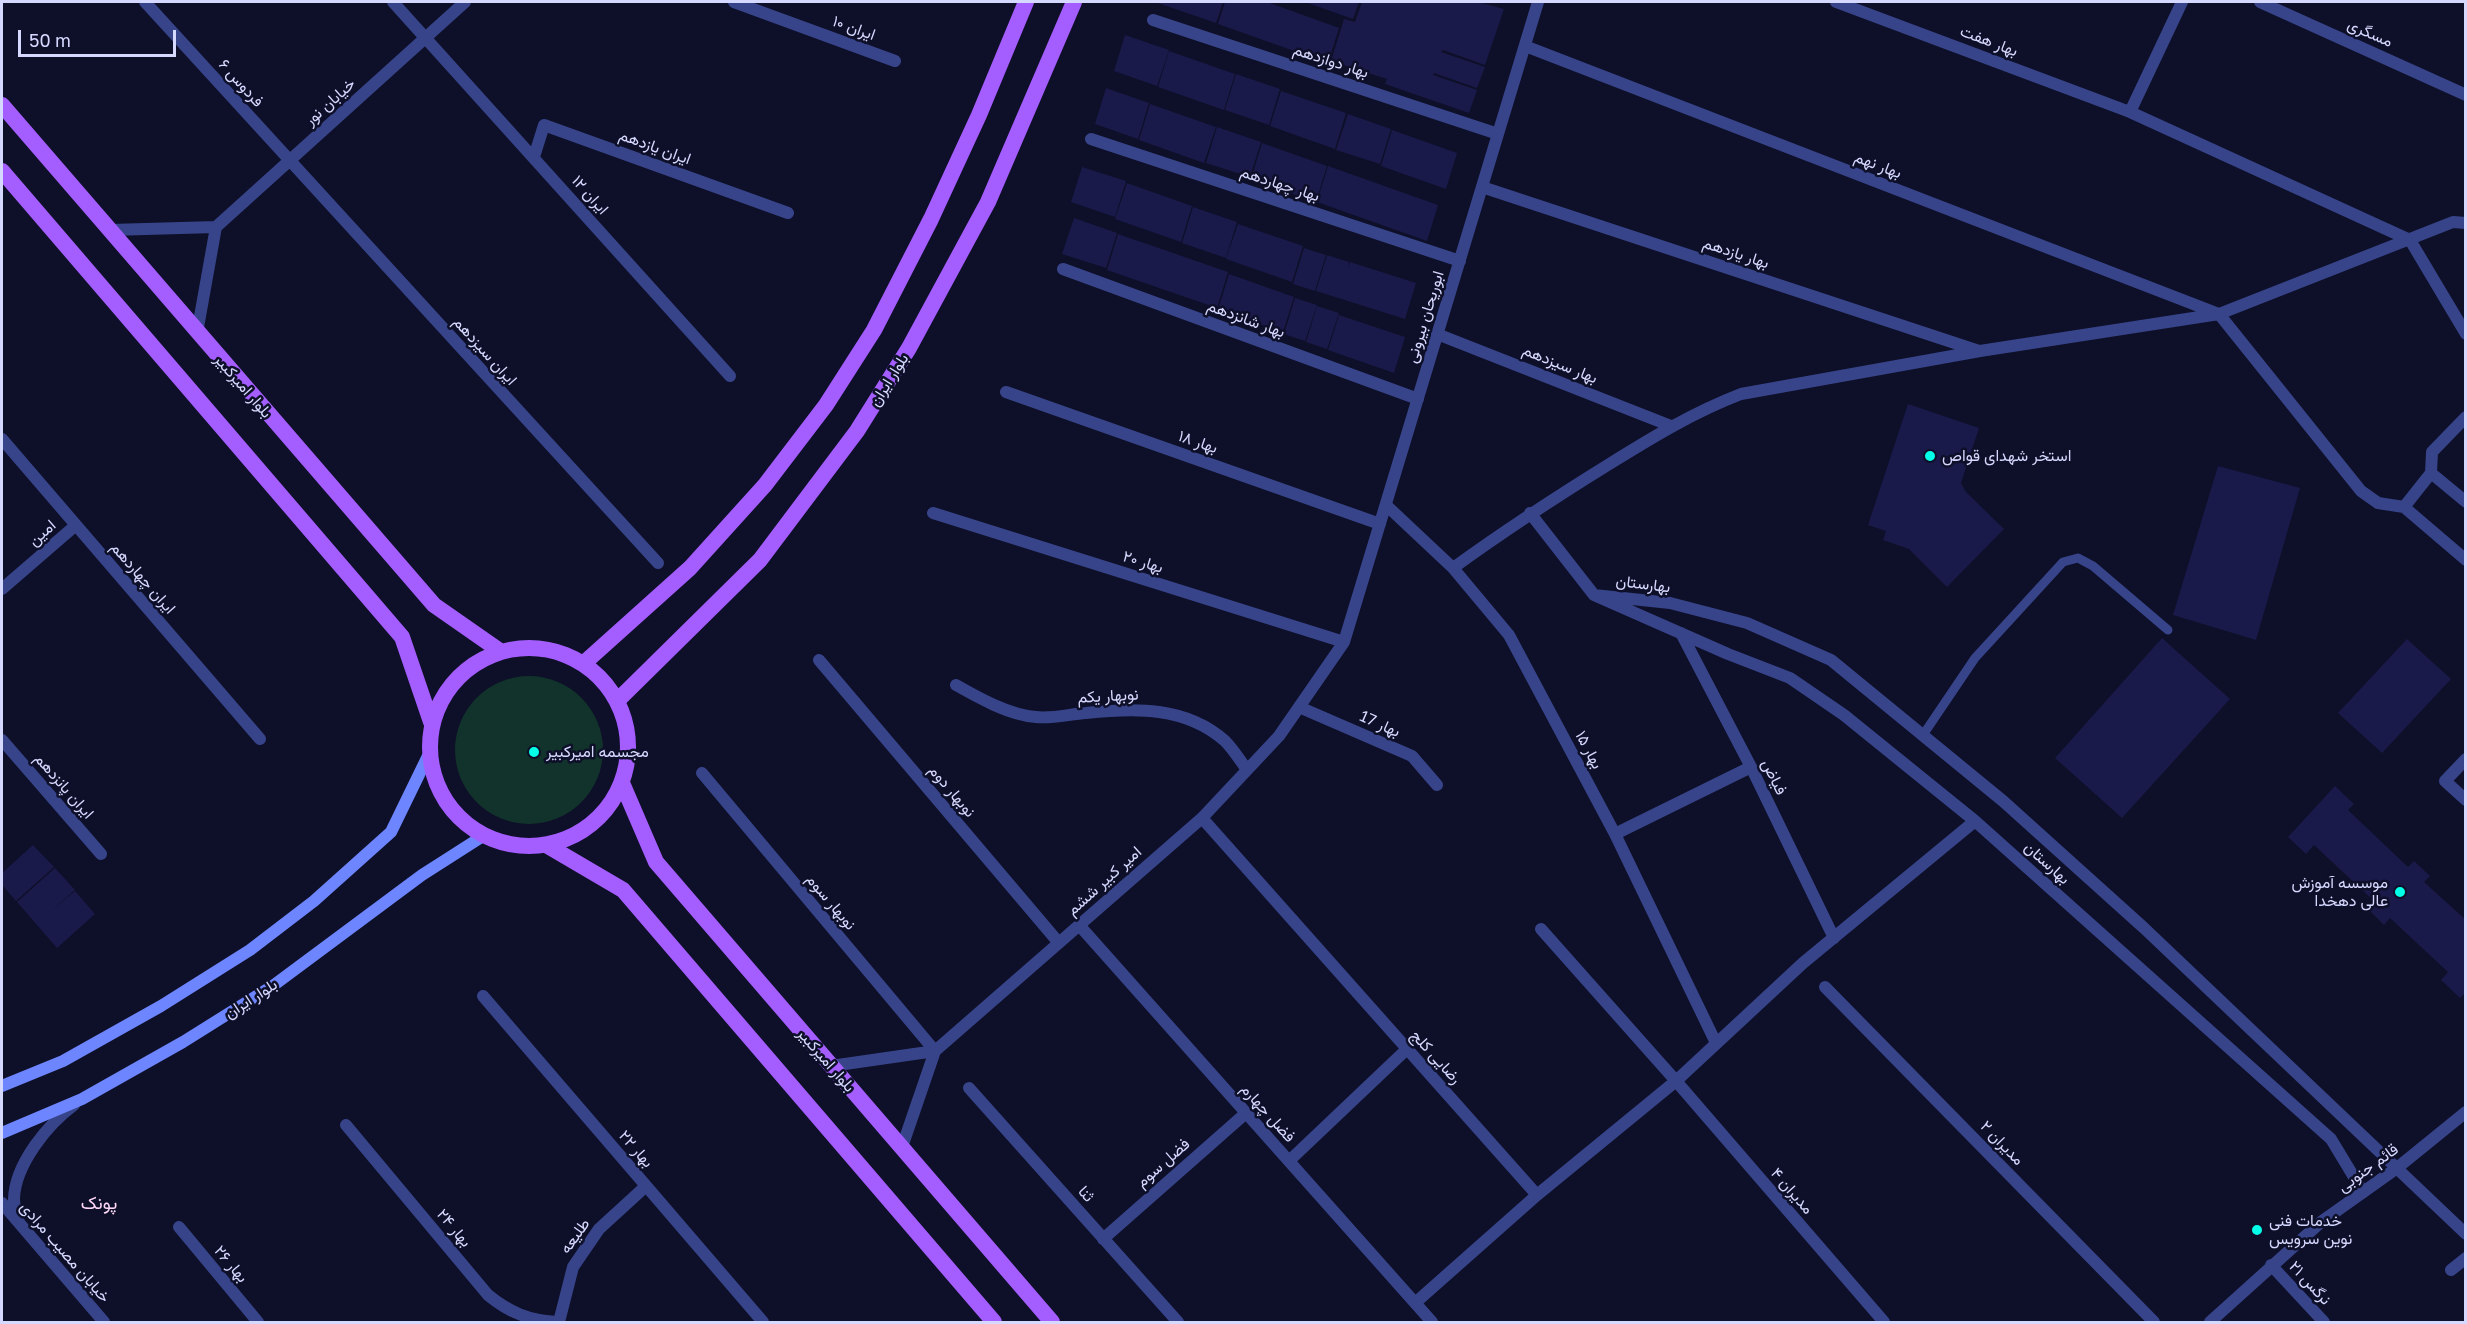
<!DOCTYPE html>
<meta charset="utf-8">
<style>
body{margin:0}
#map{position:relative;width:2467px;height:1324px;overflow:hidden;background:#0e0f28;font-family:"Golos Text",sans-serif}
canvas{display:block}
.frame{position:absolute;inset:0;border:3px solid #d6d9ff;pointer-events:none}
.scale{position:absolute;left:18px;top:30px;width:158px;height:27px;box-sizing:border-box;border:3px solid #d6d9ff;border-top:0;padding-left:8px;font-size:18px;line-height:21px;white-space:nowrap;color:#d6d9ff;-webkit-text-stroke:4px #0e0f28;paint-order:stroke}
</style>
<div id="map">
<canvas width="2467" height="1324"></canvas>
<div class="frame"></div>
<div class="scale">50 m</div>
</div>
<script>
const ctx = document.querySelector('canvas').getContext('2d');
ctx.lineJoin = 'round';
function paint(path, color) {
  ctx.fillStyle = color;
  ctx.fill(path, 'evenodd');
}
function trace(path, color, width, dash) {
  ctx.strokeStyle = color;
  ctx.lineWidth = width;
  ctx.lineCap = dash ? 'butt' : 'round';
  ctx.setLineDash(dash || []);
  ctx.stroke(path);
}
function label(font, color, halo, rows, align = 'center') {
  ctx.font = font + ' "Golos Text",Vazirmatn,sans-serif';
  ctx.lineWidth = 5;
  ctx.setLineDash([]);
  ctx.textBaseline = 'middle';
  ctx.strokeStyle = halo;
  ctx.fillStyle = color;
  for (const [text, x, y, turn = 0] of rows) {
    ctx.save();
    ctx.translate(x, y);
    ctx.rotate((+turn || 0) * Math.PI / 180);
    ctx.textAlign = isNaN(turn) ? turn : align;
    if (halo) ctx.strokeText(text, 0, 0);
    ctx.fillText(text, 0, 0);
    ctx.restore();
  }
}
const green = new Path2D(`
 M455 750a74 74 0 1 1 148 0a74 74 0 1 1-148 0Z`);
const building = new Path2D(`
 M1155,2h68l-7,21z
 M1225,2h42l72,26 -11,35 -110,-39z
 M1305,2h54l-6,17z
 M1362,2h116l26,7 -19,56 -42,-15 -2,2 44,15 -8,21 -43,-15 -1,2 44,15 -8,23 -84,-29 2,-5 -56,-18 13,-42 11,3z
 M1125,35l44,15 -12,36 -43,-15z
 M1169,51l66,23 -11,36 -66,-23z
 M1236,74l44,15 -11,36 -44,-15z
 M1106,88l43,15 -11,36 -43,-15z
 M1281,91l65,22 -11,36 -65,-23z
 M1150,104l66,23 -12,36 -65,-23z
 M1348,114l43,15 -11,35 -44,-14z
 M1217,127l44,15 -11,35 -44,-14z
 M1392,130l65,23 -11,36 -65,-23z
 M1262,143l65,23 -11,36 -65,-23z
 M1328,166l110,39 -11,36 -110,-39z
 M1082,167l44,14 -11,36 -44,-15z
 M1127,183l65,23 -11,36 -66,-23z
 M1193,207l44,15 -11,36 -44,-15z
 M1074,218l43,15 -11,35 -44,-14z
 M1238,224l65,22 -11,36 -66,-23z
 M1118,234l110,38 -11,36 -110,-38z
 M1304,248l22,7 -11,36 -22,-7z
 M1327,255l22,7 -1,6 2,-6 66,21 -11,36 -89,-28z
 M1229,274l65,23 -11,35 -65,-22z
 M1295,298l22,7 -12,36 -21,-7z
 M1317,306l22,7 -12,36 -21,-7z
 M1339,315l66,22 -11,36 -66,-23z
 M1908,404l71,24 -18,55 5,9 38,37 -57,58 -38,-38 -26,-9 3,-9 -18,-6z
 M2218,466l82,22 -44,152 -83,-25z
 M2162,638l68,61 -108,119 -67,-60z
 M2407,639l44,40 -69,74 -44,-40z
 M2335,786l19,18 -6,6 60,57 6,-6 16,15 -6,6 42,38v73l-6,5 -19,-18 7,-8 -58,-54 -6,7 -16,-16 7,-7 -61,-57 -8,9 -18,-17z
 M33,845l21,22 -38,34 -14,-16v-12z
 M55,868l20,22 -24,21 24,-20 20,23 -38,34 -40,-46z`);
const service = new Path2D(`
 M1923,735l52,-77 88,-96 15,-4 15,8 75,64`);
const minor = new Path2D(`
 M145,2l513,561
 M393,2l337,374
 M734,2l161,59
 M1836,2l294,110 280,128 56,94
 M2260,2l206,93
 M1153,20l345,114
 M1525,46l694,268 142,177 17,12 26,4
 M2130,112l52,-110
 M1091,139l369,122
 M534,157l10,-32 244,88
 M1482,187l497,164
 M216,227l249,-225
 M110,230l106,-3
 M1063,269l355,130
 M197,333l19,-106
 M1437,334l234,92
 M1006,392l374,132
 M2,439l258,300
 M2431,473l1,-21 34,-35
 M2466,502l-35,-29 -27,34 62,53
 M1386,505l67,63 56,67 106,199 101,209
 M933,513l411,129
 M1530,513l64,82 134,59 62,24 54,37 131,106 356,318 32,53
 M1453,568c51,-37 103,-71 158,-105 42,-26 83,-51 130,-69l239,-43 239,-37 234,-92 13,1
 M2,589l74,-64
 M1594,595l76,8 77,20 84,37 172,141 141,127 322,306
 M1681,633l70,134 83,171
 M819,660l240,283
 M956,685c23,13 53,30 80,32 16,2 34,-3 50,-4 48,-5 100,-7 139,28 8,8 15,19 22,29
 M1299,707l113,49 25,29
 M2,740l99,114
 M2466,759l-21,22 21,19
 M702,773l233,278
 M1202,818l335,377 -122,108
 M1615,834l136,-67
 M1079,925l353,397
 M1541,929l135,152 208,241
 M1825,987l329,335
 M483,996l280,326
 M831,1066l104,-15
 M969,1088l209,234
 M346,1125l142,170c22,18 41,25 68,27
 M902,1147l33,-96 267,-233 77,-82 65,-94 194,-640
 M1289,1161l118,-112
 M1537,1195l139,-114 127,-118 172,-142
 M179,1227l79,95
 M1103,1239l143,-126
 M2271,1265l53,57
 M2451,1270l15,-12
 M559,1322l14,-55 26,-38 47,-43`);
const tertiary = new Path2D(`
 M2,1203l102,119
 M19,1222c-2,-7 -5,-16 -5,-23 1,-35 34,-75 60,-94
 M2210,1322l111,-100 76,-54 69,-56`);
const secondary = new Path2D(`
 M2,1086l61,-25 98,-55 89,-56 64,-49 77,-69 37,-76
 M2,1133l80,-34 101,-57 91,-57 148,-110 61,-39`);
const primary = new Path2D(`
 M2,105l432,500 66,46
 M2,171l400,466 29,85
 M430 747a99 99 0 1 1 198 0a99 99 0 1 1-198 0Z
 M583,664l107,-96 75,-83 61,-80 48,-75 57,-111 48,-104 47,-113
 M617,701l143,-141 97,-129 52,-83 79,-146 86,-200
 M622,783l34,79 396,460
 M548,846l75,44 371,432`);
const markers = [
 [1930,456,6,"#02ffe8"],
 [534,752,6,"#02ffe8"],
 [2400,892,6,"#02ffe8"],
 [2257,1230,6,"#02ffe8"]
];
const streetNames = [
 ["ایران ۱۰",854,28,20],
 ["مسگری",2370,33,24],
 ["بهار هفت",1989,41,21],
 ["بهار دوازدهم",1331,61,18],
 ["فردوس ۶",241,83,48],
 ["خیابان نور",330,102,-42],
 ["ایران یازدهم",655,147,20],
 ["بهار نهم",1878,165,21],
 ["بهار چهاردهم",1280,184,18],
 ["ایران ۱۲",590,195,48],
 ["بهار یازدهم",1736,253,18],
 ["ابوریحان بیرونی",1425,317,-73],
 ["بهار شانزدهم",1246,319,20],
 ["ایران سیزدهم",485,351,48],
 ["بهار سیزدهم",1560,364,22],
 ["بلوار ایران",889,380,-58],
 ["بلوار امیرکبیر",243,386,49],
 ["بهار ۱۸",1198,442,19],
 ["امین",42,533,-41],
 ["بهار ۲۰",1143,562,17],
 ["ایران چهاردهم",143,578,49],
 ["بهارستان",1643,584,7],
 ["نوبهار یکم",1108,696,-3],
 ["بهار 17",1380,724,24],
 ["بهار ۱۵",1589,750,62],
 ["فیاض",1774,777,64],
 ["ایران پانزدهم",64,786,49],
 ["نوبهار دوم",952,791,50],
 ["بهارستان",2047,863,42],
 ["امیر کبیر ششم",1104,881,-42],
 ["نوبهار سوم",831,902,50],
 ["بلوار ایران",251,999,-33],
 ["رضایی کلج",1436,1057,48],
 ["بلوار امیرکبیر",826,1060,49],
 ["فضل چهارم",1268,1113,48],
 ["مدیران ۲",2002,1143,46],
 ["بهار ۲۲",636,1149,49],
 ["فضل سوم",1163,1163,-41],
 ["قائم جنوبی",2368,1168,-36],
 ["مدیران ۴",1792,1191,49],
 ["ثنا",1086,1194,48],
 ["بهار ۲۴",454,1228,50],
 ["طلیعه",575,1236,-54],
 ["خیابان مصیب مرادی",65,1252,49],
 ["بهار ۲۶",231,1264,50],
 ["نرگس ۲۱",2310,1283,47]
];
const poiNames = [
 ["استخر شهدای قواص",1942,456],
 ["مجسمه امیرکبیر",546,752],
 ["موسسه آموزش",2388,883,"right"],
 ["عالی دهخدا",2388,901,"right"],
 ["خدمات فنی",2269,1221],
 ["نوین سرویس",2269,1239]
];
const neighbourhoodNames = [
 ["پونک",99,1203]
];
paint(green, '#11332b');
paint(building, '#1a1a4a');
trace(service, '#37448a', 9);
trace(minor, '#37448a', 12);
trace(tertiary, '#37448a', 12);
trace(secondary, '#6d85ff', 12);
trace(primary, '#a45dff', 16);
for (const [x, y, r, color] of markers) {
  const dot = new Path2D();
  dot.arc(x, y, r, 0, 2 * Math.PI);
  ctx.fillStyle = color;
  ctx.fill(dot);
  trace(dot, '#0e0f28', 2);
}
label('16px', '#d6d9ff', '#0e0f28', streetNames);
label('16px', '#d6d9ff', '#0e0f28', poiNames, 'left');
label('18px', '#ffd8f8', '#0e0f28', neighbourhoodNames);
</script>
